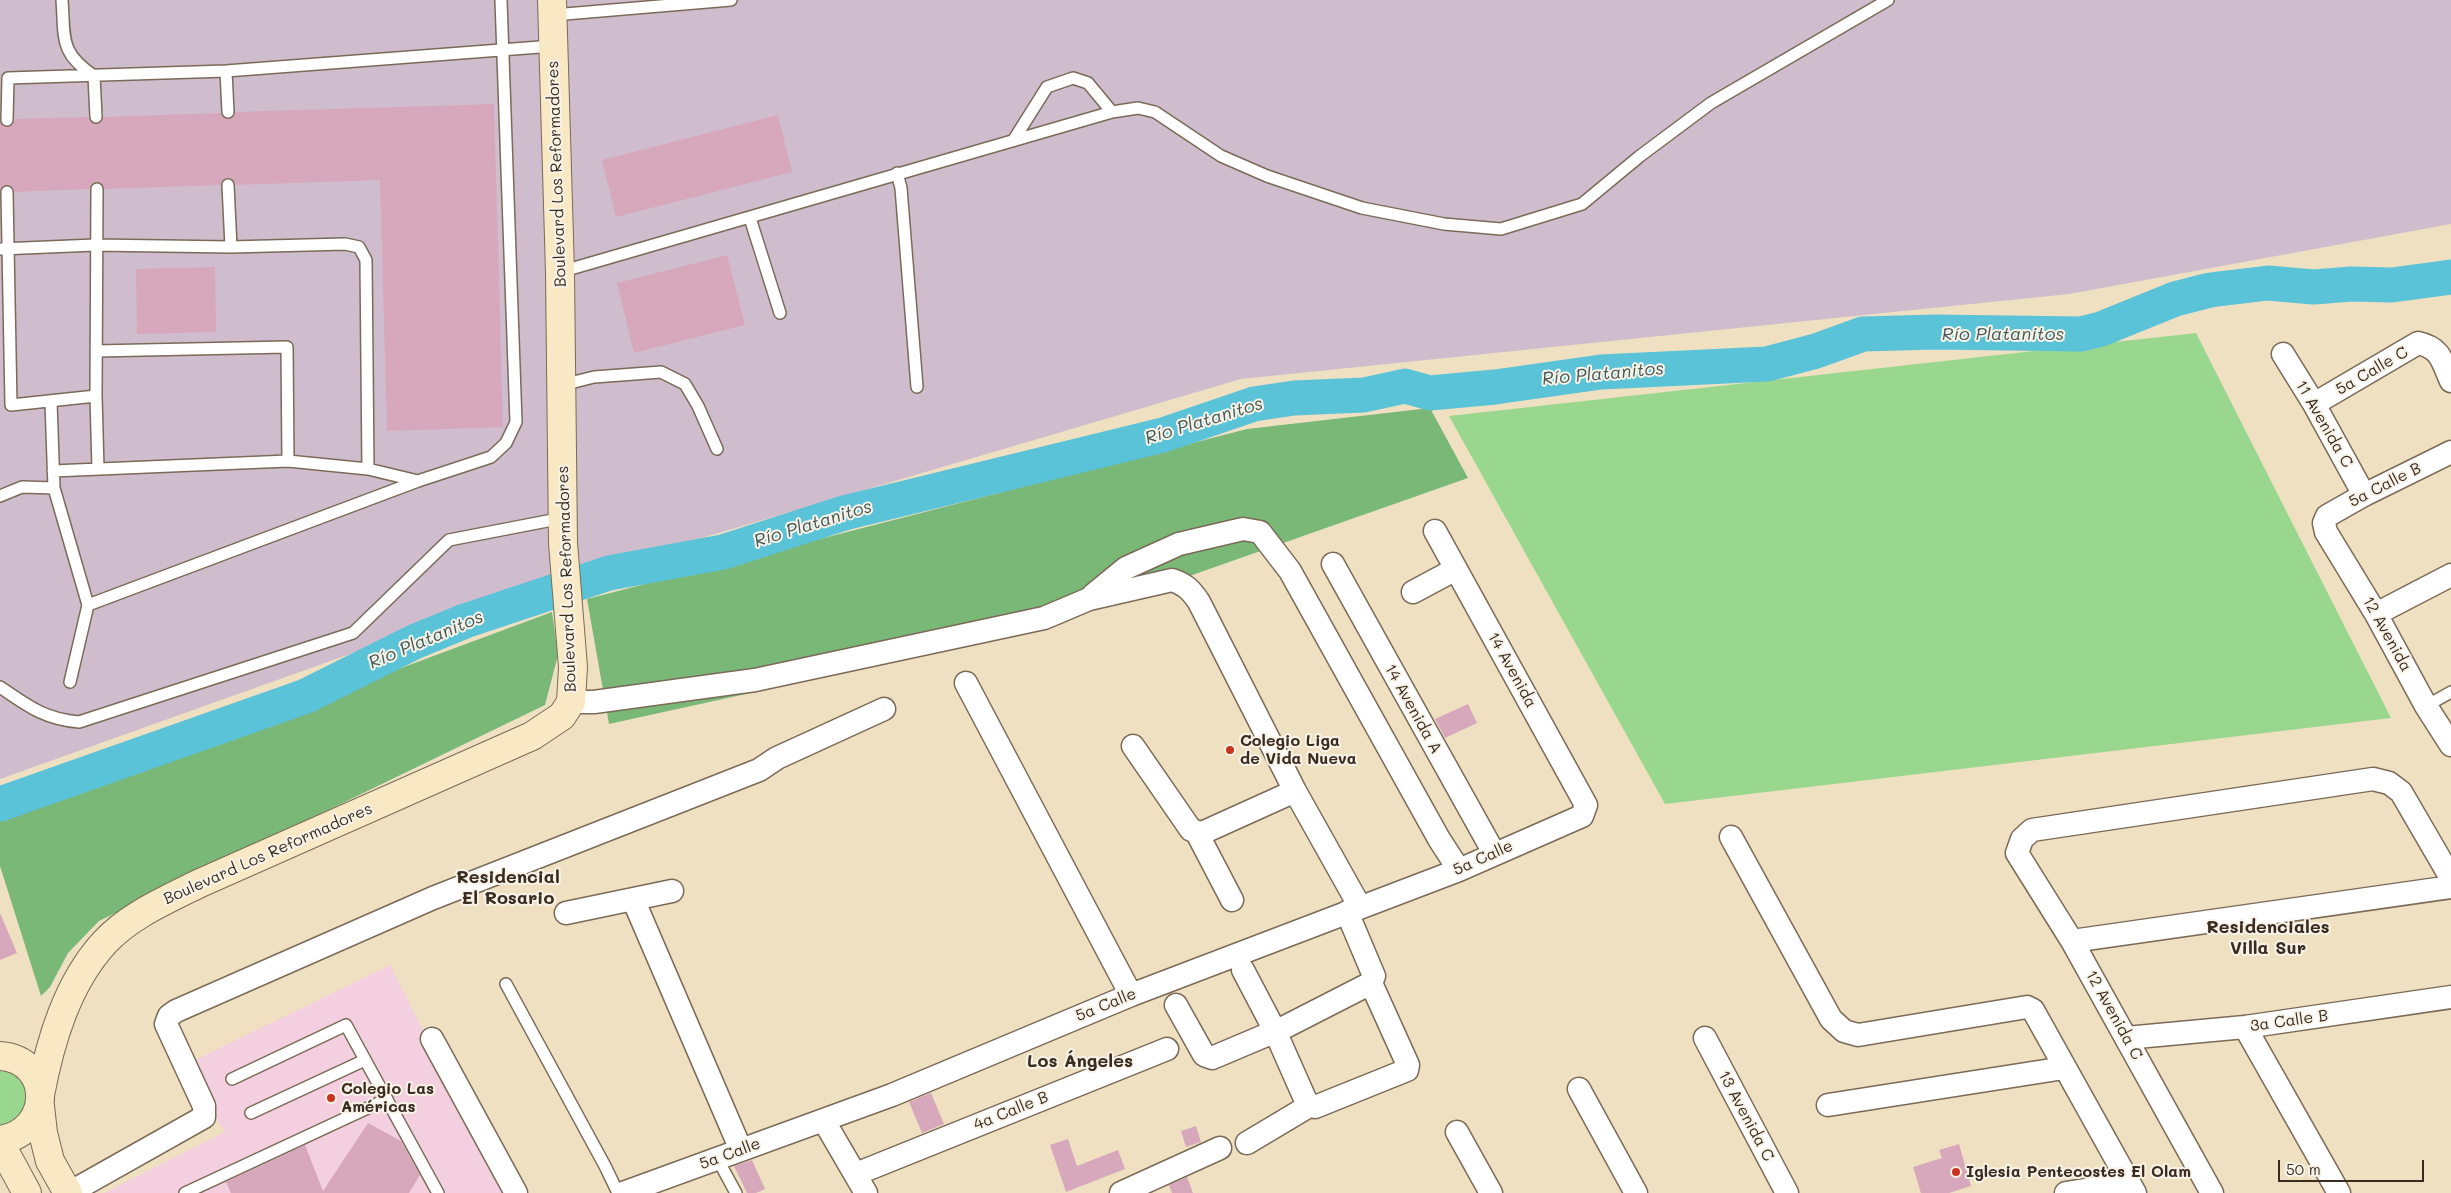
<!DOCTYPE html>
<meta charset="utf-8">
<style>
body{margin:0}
#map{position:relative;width:2451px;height:1193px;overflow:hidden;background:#efe0c2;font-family:Mali,sans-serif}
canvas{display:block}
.scale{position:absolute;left:2278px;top:1160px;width:146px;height:22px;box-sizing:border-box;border:2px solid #3b2a1e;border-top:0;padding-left:6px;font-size:15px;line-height:18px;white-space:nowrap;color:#3b2a1e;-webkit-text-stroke:4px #f7f3e8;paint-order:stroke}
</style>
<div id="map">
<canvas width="2451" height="1193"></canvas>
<div class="scale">50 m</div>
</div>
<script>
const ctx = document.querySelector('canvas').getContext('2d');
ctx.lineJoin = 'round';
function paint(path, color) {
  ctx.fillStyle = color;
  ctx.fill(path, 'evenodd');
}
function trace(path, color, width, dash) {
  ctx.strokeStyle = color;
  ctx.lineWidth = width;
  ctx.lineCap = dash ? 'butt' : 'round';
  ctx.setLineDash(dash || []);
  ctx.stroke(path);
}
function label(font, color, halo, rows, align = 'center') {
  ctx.font = font + ' Mali,sans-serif';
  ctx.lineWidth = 4;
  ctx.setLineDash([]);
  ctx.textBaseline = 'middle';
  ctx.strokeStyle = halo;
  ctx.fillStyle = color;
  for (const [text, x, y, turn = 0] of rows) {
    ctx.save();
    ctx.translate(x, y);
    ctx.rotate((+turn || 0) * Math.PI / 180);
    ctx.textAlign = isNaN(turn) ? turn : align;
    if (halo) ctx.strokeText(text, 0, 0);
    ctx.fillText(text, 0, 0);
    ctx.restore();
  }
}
const built = new Path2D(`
 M390,965l116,228h-402l121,-61 -40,-67z`);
const industrial = new Path2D(`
 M0,0h2451v224l-382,70 -828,85 -692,204 -549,196z`);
const green = new Path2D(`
 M2196,333l195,385 -726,86 -216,-388z
 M0,1071c25,1 36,32 18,49 -4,4 -13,6 -18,8z`);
const forest = new Path2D(`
 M1430,408l38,70 -435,153 -424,93 -22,-125 660,-170z
 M552,612l6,43 -13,50 -446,216 -31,32 -18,34 -9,9 -41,-130v-49z`);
const river = new Path2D(`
 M0,804l306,-108 108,-54 51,-21 144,-48 114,-21 121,-39 319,-78 91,-31 40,-6 70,-3 41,-9 25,7 65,-6 106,-15 166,-8 49,-13 47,-17 72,-2 146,2 20,-5 74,-30 35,-9 58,-7 46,4 37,-3 41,1 59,-8`);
const building = new Path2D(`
 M494,104l9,323 -116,4 -7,-251 -144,5 -2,-4 -6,-3 -4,1 -3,6 -117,4 -3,-6 -4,-1 -6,3 -1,4 -76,3 -1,-4 -6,-3 -7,5v-68l7,5 6,-3 2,-5 73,-2 2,4 6,3 4,-1 3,-6 118,-4 1,3 6,3 4,-1 3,-6z
 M778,115l14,57 -176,45 -14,-57z
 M727,255l18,70 -111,28 -17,-70z
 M215,267l1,65 -79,2 -1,-65z
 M1468,704l9,19 -32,15 -10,-19z
 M0,913l17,40 -17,7z
 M931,1093l13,31 -22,9 -13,-31z
 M368,1123l33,18 19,34 -11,18h-178l-5,-11 79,-37 18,46z
 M1196,1126l5,16 -15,5 -5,-16z
 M1068,1139l9,27 41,-16 7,19 -59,23 -16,-47z
 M1959,1144l12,42 -22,7h-28l-8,-26 29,-9 -3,-8z
 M752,1160l13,29 -9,4h-9l-13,-27z
 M1187,1177l6,16h-21l-3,-8z`);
const lane = new Path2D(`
 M62,0c3,39 -3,52 32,76l2,41
 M553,15l178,-15
 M226,71l2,41
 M7,120l1,-42 218,-7 327,-25
 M1013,141l34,-54 26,-9 15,5 24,29
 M897,173l4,15 16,199
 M228,185l3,62
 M7,192l4,213 85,-9 1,-207
 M750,218l30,95
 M0,249l95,-4 136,2 114,-3 14,3 7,13 2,209
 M560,272l552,-160 26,-4 17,4 66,44 46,20 95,32 82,16 57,5 81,-25 58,-48 71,-53 177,-103
 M96,351l191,-4 1,114
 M562,385l32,-8 67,-5 24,12 13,22 19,43
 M96,396l2,73
 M51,402l3,86 34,117 330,-124 73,-24 15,-14 10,-21 -15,-422
 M53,471l235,-10 80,8 50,12
 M0,496l22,-9 32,1
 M70,682l18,-77
 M0,687c28,19 44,32 79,35l274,-89 96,-93 114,-22
 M2426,706l25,-14
 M506,984l99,182 13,27
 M232,1079l114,-54 92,168
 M251,1113l114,-53
 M717,1158l19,35
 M185,1193l202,-94`);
const street = new Path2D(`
 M2283,354l31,50 50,91
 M2314,404l104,-61c23,5 24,18 33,38
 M2451,452l-87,43 -37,21 -3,7 2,9 50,82 50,92 25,39
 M1333,564l161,289
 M1413,592l43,-23
 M1093,595l33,-27 53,-24 64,-15 17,3 30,39 149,268 20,31
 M2376,614l75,-39
 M966,683l165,312
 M571,702h23l161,-22 289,-62 45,-19 83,-19c13,4 19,10 27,22l96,189 65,116
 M1133,746l58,84 11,3 93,-42
 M1197,833l35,67
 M1731,837l100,182 13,12 14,4 169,-28 6,3 102,183
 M633,899l108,251
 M566,913l106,-22
 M2072,941l379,-54
 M1243,970l32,61 31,70 3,5 6,1 92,-37 1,-5 -37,-82
 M1176,1005l28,50 8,3 71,-30 88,-45 3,-7 -27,-64
 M2245,1027l94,166
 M1705,1038l82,155
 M2126,1038l119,-11 206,-30
 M432,1039l84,154
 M1579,1089l57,104
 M1828,1105l236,-37
 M824,1121l42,72
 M1457,1132l34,61
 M1247,1143l62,-37
 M856,1174l311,-125
 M69,1193l135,-76v-11l-38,-82 3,-8 7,-5 257,-113 326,-128 18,-12 107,-49
 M623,1193l269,-98 239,-100 328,-125 123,-54 4,-11 -151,-274
 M1121,1193l99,-45
 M2066,1193l62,-10
 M2212,1193l-140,-252 -55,-88 5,-14 10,-9 341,-51 16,4 12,9 50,86`);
const secondary = new Path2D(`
 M0,1056c54,4 53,76 0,84
 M40,1095c10,-53 27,-112 65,-153 24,-26 61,-42 93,-58l334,-148 30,-20 9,-14 2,-35 -10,-124 -3,-271 -8,-272
 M40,1106l3,27 7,28 18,32
 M0,1143l27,50`);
const markers = [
 [1230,750,5,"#c8321e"],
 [331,1098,5,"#c8321e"],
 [1956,1172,5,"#c8321e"]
];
const streetNames = [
 ["Boulevard Los Reformadores",557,174,-92],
 ["5a Calle C",2372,371,-30],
 ["11 Avenida C",2324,424,60],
 ["5a Calle B",2385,485,-27],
 ["Boulevard Los Reformadores",567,579,-92],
 ["12 Avenida",2387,634,61],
 ["14 Avenida",1512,670,61],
 ["14 Avenida A",1413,709,61],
 ["Boulevard Los Reformadores",268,854,-24],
 ["5a Calle",1483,858,-24],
 ["5a Calle",1106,1005,-22],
 ["12 Avenida C",2114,1015,61],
 ["3a Calle B",2289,1021,-8],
 ["4a Calle B",1011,1111,-22],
 ["13 Avenida C",1746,1116,62],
 ["5a Calle",730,1154,-20]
];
const poiNames = [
 ["Colegio Liga",1240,741],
 ["de Vida Nueva",1240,759],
 ["Colegio Las",341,1089],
 ["Américas",341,1107],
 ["Iglesia Pentecostes El Olam",1966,1172]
];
const waterNames = [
 ["Río Platanitos",2003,334],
 ["Río Platanitos",1603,374,-5],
 ["Río Platanitos",1204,421,-17],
 ["Río Platanitos",813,524,-17],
 ["Río Platanitos",426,640,-23]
];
const neighbourhoodNames = [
 ["Residencial",508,877],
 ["El Rosario",508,898],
 ["Residenciales",2268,927],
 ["Villa Sur",2268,948],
 ["Los Ángeles",1080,1061]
];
paint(built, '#f3cfdf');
paint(industrial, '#cfbdce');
paint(green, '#98d78d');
paint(forest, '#7ab878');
trace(river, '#5bc3d7', 35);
paint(building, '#d7a8bc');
trace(lane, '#7a6a57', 14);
trace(street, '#7a6a57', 25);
trace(secondary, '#7a6a57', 30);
trace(lane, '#fff', 11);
trace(street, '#fff', 22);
trace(secondary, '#f8e8c3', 28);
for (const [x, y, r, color] of markers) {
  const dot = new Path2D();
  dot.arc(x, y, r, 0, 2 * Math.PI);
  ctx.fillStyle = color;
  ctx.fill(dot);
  trace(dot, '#f7f3e8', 2);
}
label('16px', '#3b2a1e', '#f7f3e8', streetNames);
label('bold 16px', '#3b2a1e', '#f7f3e8', poiNames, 'left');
label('italic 18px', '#455856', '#f7f3e8', waterNames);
label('bold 18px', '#3b2a1e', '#f7f3e8', neighbourhoodNames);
</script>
